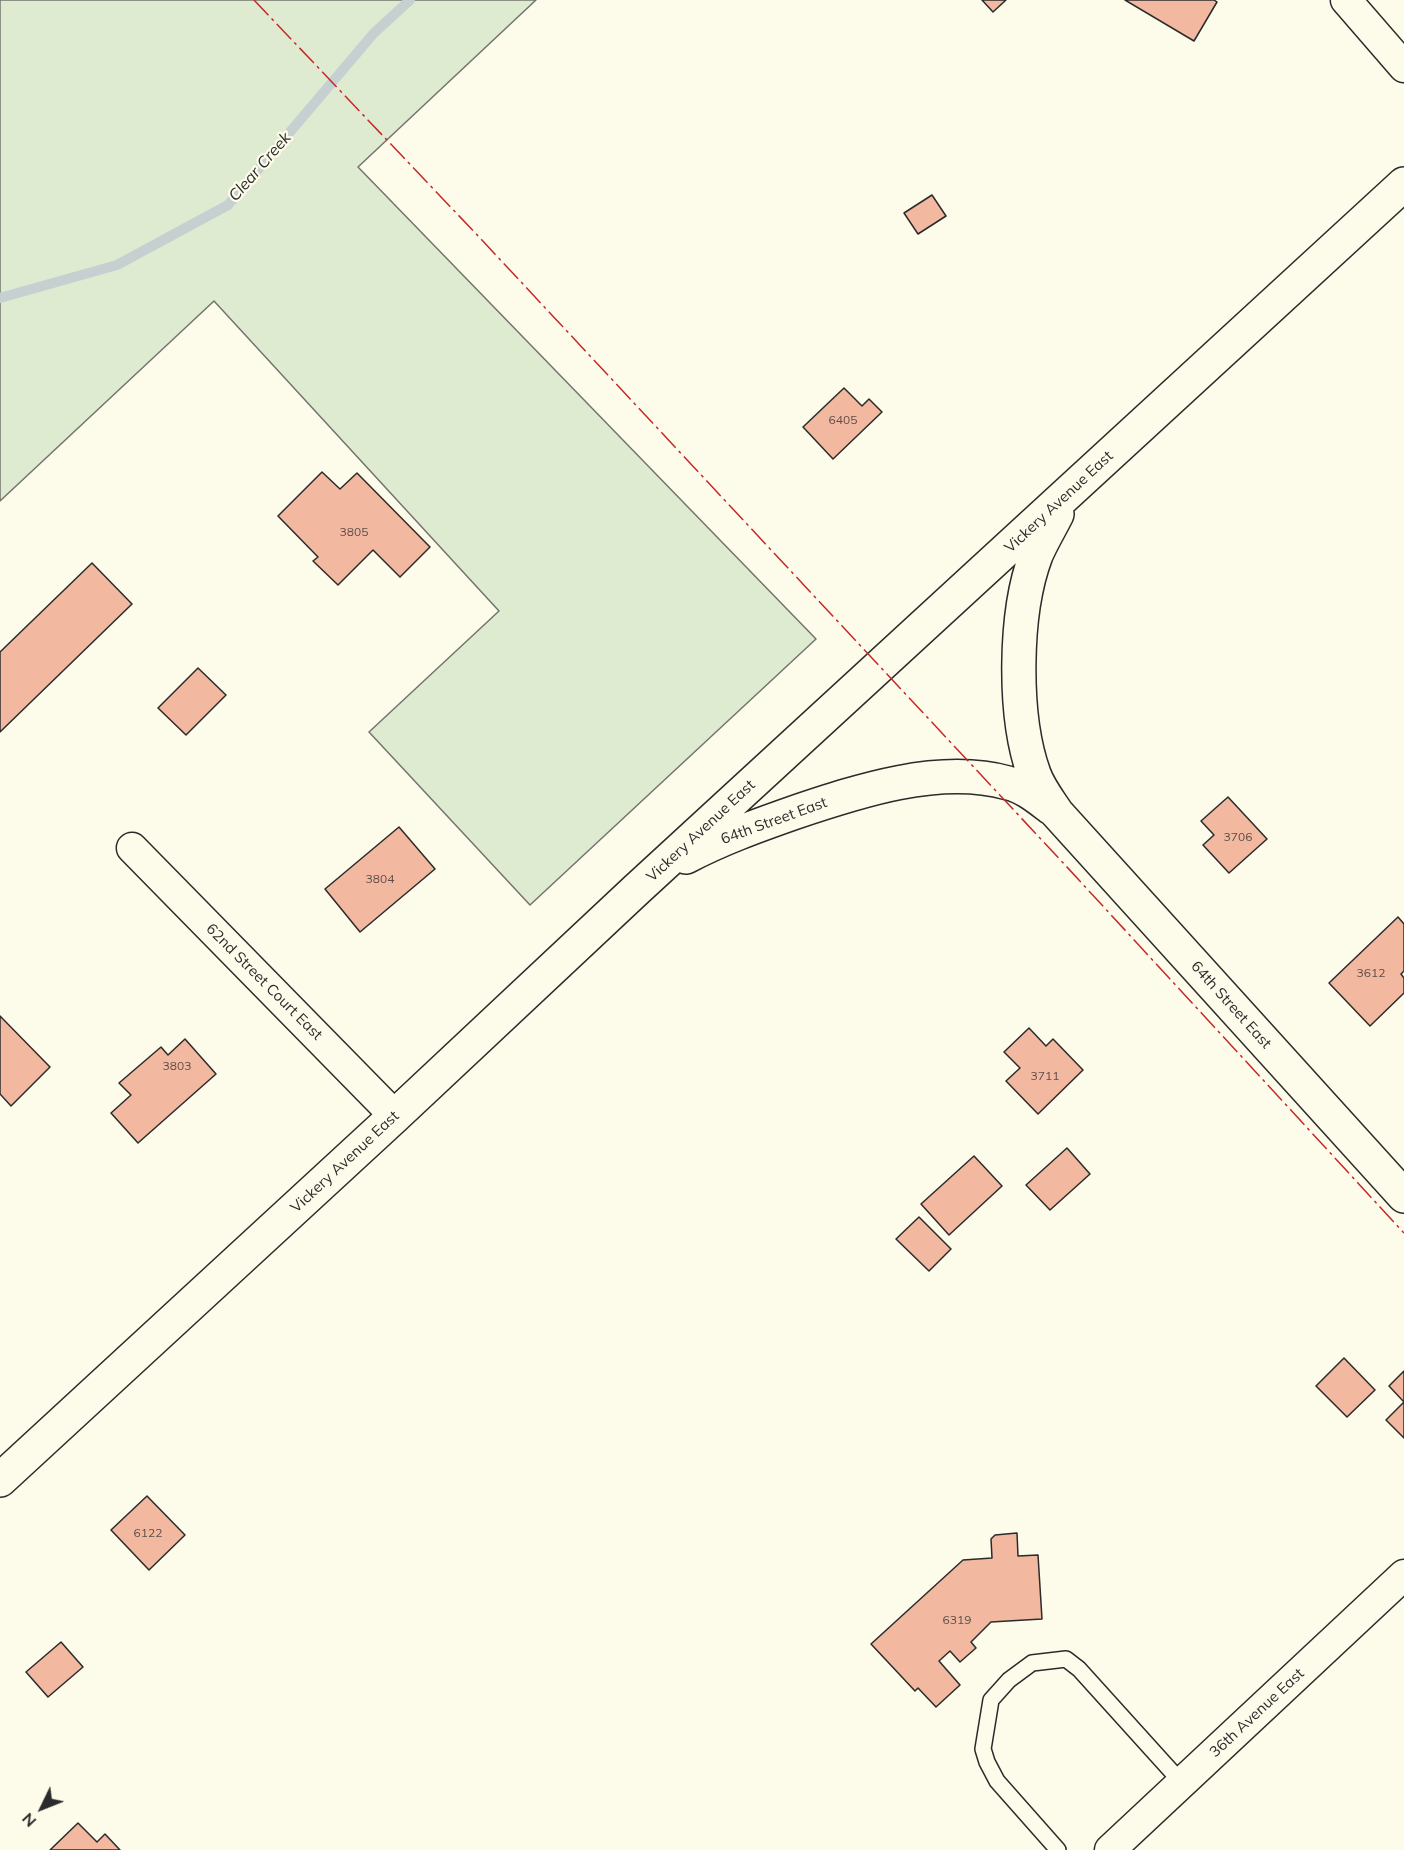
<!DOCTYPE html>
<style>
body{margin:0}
#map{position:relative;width:1404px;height:1850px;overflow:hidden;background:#fdfbea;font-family:Mulish,sans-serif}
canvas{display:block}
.north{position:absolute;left:12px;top:1778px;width:60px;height:60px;-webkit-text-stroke:4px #fdfbea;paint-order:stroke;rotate:227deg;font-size:16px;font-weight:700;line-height:24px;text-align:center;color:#2b2b2b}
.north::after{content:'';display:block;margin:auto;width:21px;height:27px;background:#2b2b2b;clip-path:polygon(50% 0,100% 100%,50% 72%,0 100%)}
</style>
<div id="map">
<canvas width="1404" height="1850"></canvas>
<div class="north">N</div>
</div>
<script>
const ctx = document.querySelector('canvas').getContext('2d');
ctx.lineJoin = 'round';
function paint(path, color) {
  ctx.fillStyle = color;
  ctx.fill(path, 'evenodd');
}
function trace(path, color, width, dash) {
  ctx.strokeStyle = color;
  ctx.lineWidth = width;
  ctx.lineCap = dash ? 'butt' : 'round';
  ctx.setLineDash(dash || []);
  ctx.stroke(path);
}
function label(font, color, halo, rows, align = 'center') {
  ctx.font = font + ' Mulish,sans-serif';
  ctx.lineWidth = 4.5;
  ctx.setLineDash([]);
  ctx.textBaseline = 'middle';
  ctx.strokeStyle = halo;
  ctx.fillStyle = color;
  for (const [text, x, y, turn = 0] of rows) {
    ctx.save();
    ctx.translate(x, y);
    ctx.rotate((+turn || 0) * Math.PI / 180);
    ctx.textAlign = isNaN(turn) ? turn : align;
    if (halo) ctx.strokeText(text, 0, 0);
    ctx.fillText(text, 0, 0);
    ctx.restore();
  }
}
const green = new Path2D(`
 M0,0h536l-178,167 458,472 -286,266 -161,-173 130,-121 -285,-310 -214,200z`);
const stream = new Path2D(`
 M0,298l117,-33 111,-60 146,-172 36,-33`);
const building = new Path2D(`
 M982,0h24l-13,12z
 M1125,0h89l3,2 -23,39z
 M932,195l14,21 -28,18 -14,-21z
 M844,388l18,18 7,-7 13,13 -49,47 -30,-32z
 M322,472l18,17 17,-16 73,74 -30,30 -27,-27 -35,35 -25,-24 5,-4 -40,-41z
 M92,563l40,41 -132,128v-80z
 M198,668l28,27 -40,40 -28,-27z
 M1228,797l39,42 -38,34 -26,-28 11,-10 -13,-14z
 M399,827l36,42 -75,63 -35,-43z
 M1398,917l6,7v47l-3,3 3,4v15l-34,33 -41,-43z
 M0,1016l50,51 -39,39 -11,-12z
 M1029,1028l17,18 7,-7 30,31 -45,44 -32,-33 14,-13 -16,-16z
 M185,1039l31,35 -78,69 -27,-30 20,-18 -12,-12 42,-36 7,8z
 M1067,1148l23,26 -40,36 -24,-25z
 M974,1156l28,30 -53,49 -28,-31z
 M919,1217l32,32 -22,22 -33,-32z
 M1344,1358l31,32 -28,27 -31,-31z
 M1404,1371v67l-18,-18 18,-18 -15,-16z
 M147,1496l38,39 -36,35 -38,-40z
 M1017,1533l1,23 20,-1 4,64 -51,3 -20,20 5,6 -16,14 -10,-11 -11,10 21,24 -24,22 -18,-19 -3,3 -44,-47 92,-84 29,-2 -1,-19 4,-4z
 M61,1642l22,25 -35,30 -22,-25z
 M78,1823l19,19 8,-8 15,16h-70z`);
const lane = new Path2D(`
 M1058,1850l-61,-69 -10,-19 -4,-13 8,-49 18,-20 23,-17 34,-4 13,10 103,114`);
const street = new Path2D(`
 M1346,0l58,67
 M132,848l263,268
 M1110,1850l294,-275`);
const secondary = new Path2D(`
 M1057,514c-7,14 -15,27 -21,41 -22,58 -23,161 -2,219 5,14 15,27 23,39l347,383
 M686,857c34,-18 70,-31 107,-44 65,-22 146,-49 215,-30 17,4 30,15 43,25
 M0,1480l395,-364 241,-226 768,-706`);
const power = new Path2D(`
 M254,0l226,238 586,628 338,367`);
const numberNames = [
 ["6405",843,420],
 ["3805",354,532],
 ["3706",1238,837],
 ["3804",380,879],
 ["3612",1371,973],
 ["3803",177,1066],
 ["3711",1045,1076],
 ["6122",148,1533],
 ["6319",957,1620]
];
const streetNames = [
 ["Vickery Avenue East",1059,502,-43],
 ["64th Street East",774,821,-20],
 ["Vickery Avenue East",701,831,-43],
 ["62nd Street Court East",264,982,45],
 ["64th Street East",1231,1005,48],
 ["Vickery Avenue East",345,1162,-43],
 ["36th Avenue East",1257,1713,-43]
];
const waterNames = [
 ["Clear Creek",260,167,-49]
];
paint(green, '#deebd1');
trace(green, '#74746e', 1.5);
trace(stream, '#c7d0d0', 10);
paint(building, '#f2b8a0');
trace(building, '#2b2b2b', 1.5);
trace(lane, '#2b2b2b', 18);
trace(street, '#2b2b2b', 33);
trace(secondary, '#2b2b2b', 36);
trace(lane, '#fdfbea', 15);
trace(street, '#fdfbea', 30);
trace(secondary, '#fdfbea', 33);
trace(power, '#c62828', 1.5, [21, 4.5, 3, 4.5]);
label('12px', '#5d4e48', null, numberNames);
label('15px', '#2b2b2b', '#fdfbea', streetNames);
label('italic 16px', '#2b2b2b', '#fdfbea', waterNames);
</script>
